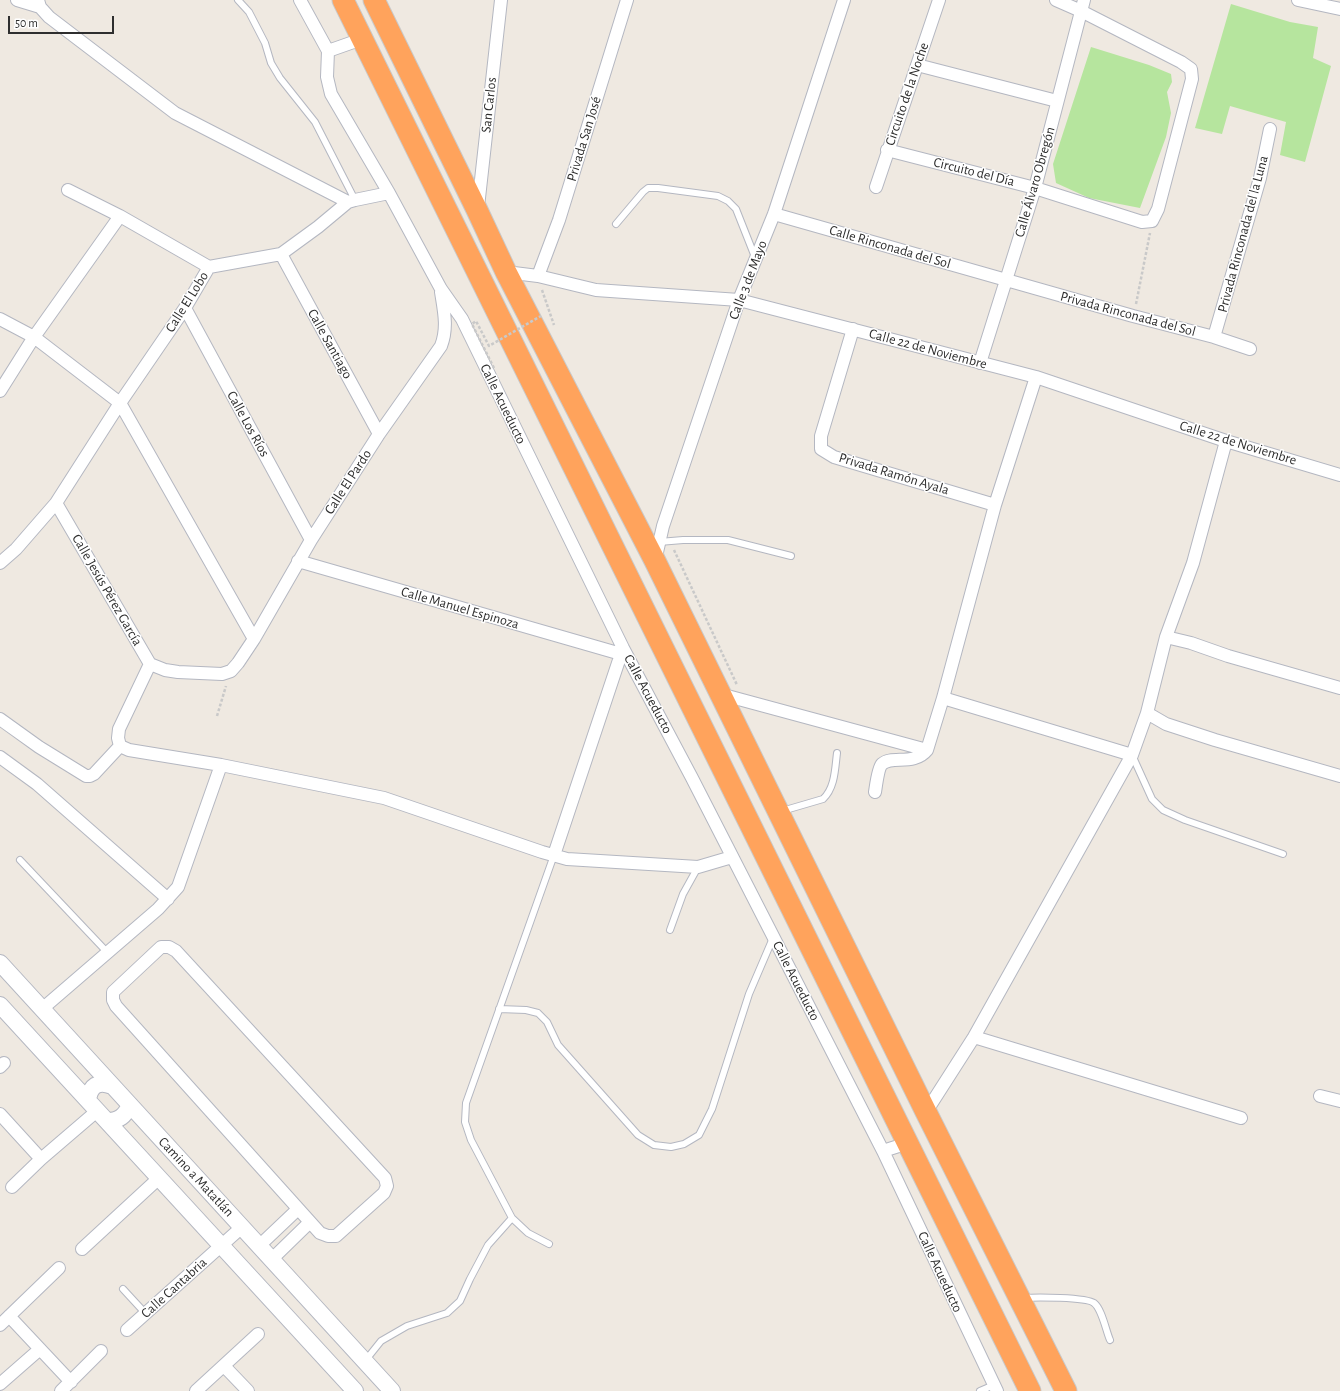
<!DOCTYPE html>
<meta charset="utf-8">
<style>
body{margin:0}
#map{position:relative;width:1340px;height:1391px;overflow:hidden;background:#efe9e1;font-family:"Alegreya Sans",sans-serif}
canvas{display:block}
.scale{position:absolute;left:8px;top:16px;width:106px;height:18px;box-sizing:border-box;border:2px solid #2e2e2e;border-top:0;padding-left:5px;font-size:12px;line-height:14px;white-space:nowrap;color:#2e2e2e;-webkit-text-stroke:3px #fff;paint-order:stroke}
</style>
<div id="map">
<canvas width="1340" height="1391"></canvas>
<div class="scale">50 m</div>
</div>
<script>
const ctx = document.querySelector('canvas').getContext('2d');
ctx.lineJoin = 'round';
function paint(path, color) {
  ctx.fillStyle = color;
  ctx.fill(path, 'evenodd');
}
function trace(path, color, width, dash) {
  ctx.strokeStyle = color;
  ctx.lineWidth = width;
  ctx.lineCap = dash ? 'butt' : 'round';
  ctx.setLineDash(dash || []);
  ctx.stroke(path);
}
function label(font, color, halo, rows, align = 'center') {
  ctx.font = font + ' "Alegreya Sans",sans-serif';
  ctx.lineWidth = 3;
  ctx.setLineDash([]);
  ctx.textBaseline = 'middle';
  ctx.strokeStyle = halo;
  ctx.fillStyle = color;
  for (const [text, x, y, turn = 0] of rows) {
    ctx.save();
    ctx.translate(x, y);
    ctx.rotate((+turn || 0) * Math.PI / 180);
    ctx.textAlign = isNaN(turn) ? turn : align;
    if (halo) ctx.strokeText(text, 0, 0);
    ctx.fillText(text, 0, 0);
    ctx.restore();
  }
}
const green = new Path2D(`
 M1231,4l59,18 28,5 -5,31 18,8 -26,96 -25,-7 6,-33 -56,-16 -8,28 -27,-6z
 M1091,47l58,18 22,9 1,8 -5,10 4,21 -5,24 -26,71 -51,-10 -33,-15 -3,-19z`);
const path = new Path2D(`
 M542,290l12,35
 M1136,304l14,-71
 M674,550l63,135
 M217,716l9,-30`);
const lane = new Path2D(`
 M238,0l11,12 16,31 6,20 9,15 35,44 40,78
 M616,224l27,-32 5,-4h10l60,8 10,5 8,8 19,48
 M659,542l24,-2h45l63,16
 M1132,755l20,44 11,11 22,10 98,34
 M782,811l41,-12c12,-11 12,-30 14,-46
 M20,860l87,92
 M670,930l13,-36 15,-27
 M499,1009l27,1 12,3 9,9 11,23 80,90 16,10 17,2 13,-3 15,-9 13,-26 37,-115 24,-56
 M549,1244l-21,-11 -16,-15 -41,-78 -6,-18 1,-19 88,-248
 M123,1289l23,25
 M1024,1298c11,-1 62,-1 70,5 8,6 12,28 16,37
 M365,1361l16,-20 26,-15 40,-13 13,-12 10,-22 18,-34 24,-27
 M980,1391l14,-6`);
const street = new Path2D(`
 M17,0l23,7
 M38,0l2,7 9,10 126,96 173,89
 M300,0l28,51 -1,26 4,17 58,99 52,96 21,30 161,329 69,130 191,373 114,240
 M1298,0l42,9
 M328,51l34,-12
 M917,65l140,36
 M887,150l148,38 107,34 10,-1 6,-12 34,-130 -1,-10 -10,-7 -100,-51 -25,-11
 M876,187l63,-187
 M68,190l52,26 89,51
 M478,207l23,-207
 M774,214l359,102 81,21 36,12
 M281,254l98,180
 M506,272l32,4 58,14 143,10 297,77 190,64 114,34
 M538,276l21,-56 68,-220
 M185,308l126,232
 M0,319l34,18 86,66 134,236
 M853,329l-32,107v13l13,8 161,48
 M1214,337l46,-159 10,-49
 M980,363l55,-175 49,-188
 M0,391l34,-54 86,-121
 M56,503l94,161 15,6 13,2 44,2 9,-3 7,-8 16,-24 57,-99 68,-106 62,-88c7,-18 3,-35 0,-54
 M298,561l323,93
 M655,561l8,-35 76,-226 35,-86 70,-214
 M0,563l16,-14 40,-46 64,-100 65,-95 24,-41 72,-13 37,-27 30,-25 7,-2 34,-7
 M1166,637l25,6 37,13 112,32
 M150,664l-31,65 -1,9 2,8 9,4 92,15 163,33 158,54 25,7 131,8 34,-10
 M720,694l207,56
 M943,698l189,57
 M1147,713l19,11 49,16 125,36
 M0,719l39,28 47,29h4l4,-2 26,-28
 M0,757l37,27 131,115
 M875,792c1,-6 3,-24 7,-28 10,-9 32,2 45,-14l16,-52 52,-193 41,-128
 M554,855l69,-207
 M161,947h8l7,4 209,227 2,8 -3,7 -48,43h-8l-8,-3 -204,-227 -3,-6v-8z
 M42,1009l116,-100 20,-22 43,-122
 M974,1037l267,81
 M0,1067l4,-4
 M1320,1096l20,5
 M926,1112l48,-75 158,-282 15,-42 19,-76 27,-74 33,-122
 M0,1114l41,45
 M883,1151l25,-8
 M12,1187l29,-28 56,-48
 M259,1246l39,-37
 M82,1249l77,-71
 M272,1259l38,-37
 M9,1316l62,66
 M0,1325l59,-57
 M127,1330l115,-103
 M224,1366l24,25
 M0,1384l40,-35
 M61,1391l40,-40
 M196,1391l62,-57`);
const secondary = new Path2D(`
 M0,963l392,428
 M0,1005l355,386
 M88,1100c2,-14 10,-20 24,-14
 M107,1121c12,0 18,-5 23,-16`);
const highway = new Path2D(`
 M343,0l687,1391
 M374,0l103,210 29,62 149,289 271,551 140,279`);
const pathBridge = new Path2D(`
 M494,368l-22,-44 4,-3 13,25 52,-30`);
const streetNames = [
 ["Circuito de la Noche",907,94,-71],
 ["San Carlos",489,105,-84],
 ["Privada San José",584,139,-73],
 ["Circuito del Día",974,172,14],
 ["Calle Álvaro Obregón",1035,182,-74],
 ["Privada Rinconada del la Luna",1243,234,-75],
 ["Calle Rinconada del Sol",890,247,16],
 ["Calle 3 de Mayo",748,280,-69],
 ["Calle El Lobo",187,302,-58],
 ["Privada Rinconada del Sol",1128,314,15],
 ["Calle Santiago",330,344,61],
 ["Calle 22 de Noviembre",928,349,15],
 ["Calle Acueducto",503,404,64],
 ["Calle Los Ríos",248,424,61],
 ["Calle 22 de Noviembre",1238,443,17],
 ["Privada Ramón Ayala",894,474,17],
 ["Calle El Pardo",348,482,-57],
 ["Calle Jesús Pérez García",107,590,60],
 ["Calle Manuel Espinoza",460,608,16],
 ["Calle Acueducto",648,694,62],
 ["Calle Acueducto",796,981,63],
 ["Camino a Matatlán",196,1177,47],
 ["Calle Acueducto",940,1272,65],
 ["Calle Cantabria",174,1288,-42]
];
paint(green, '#b6e59e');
trace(lane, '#b4b7c1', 8);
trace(street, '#b4b7c1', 14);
trace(secondary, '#b4b7c1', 18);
trace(highway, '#c9c9c9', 23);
trace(path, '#c9c9c9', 2.5, [3, 2]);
trace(lane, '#fff', 6);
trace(street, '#fff', 12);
trace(secondary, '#fff', 16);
trace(highway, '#ffa35c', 21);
trace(pathBridge, '#c9c9c9', 2.5, [3, 2]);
label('14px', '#2e2e2e', '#fff', streetNames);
</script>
